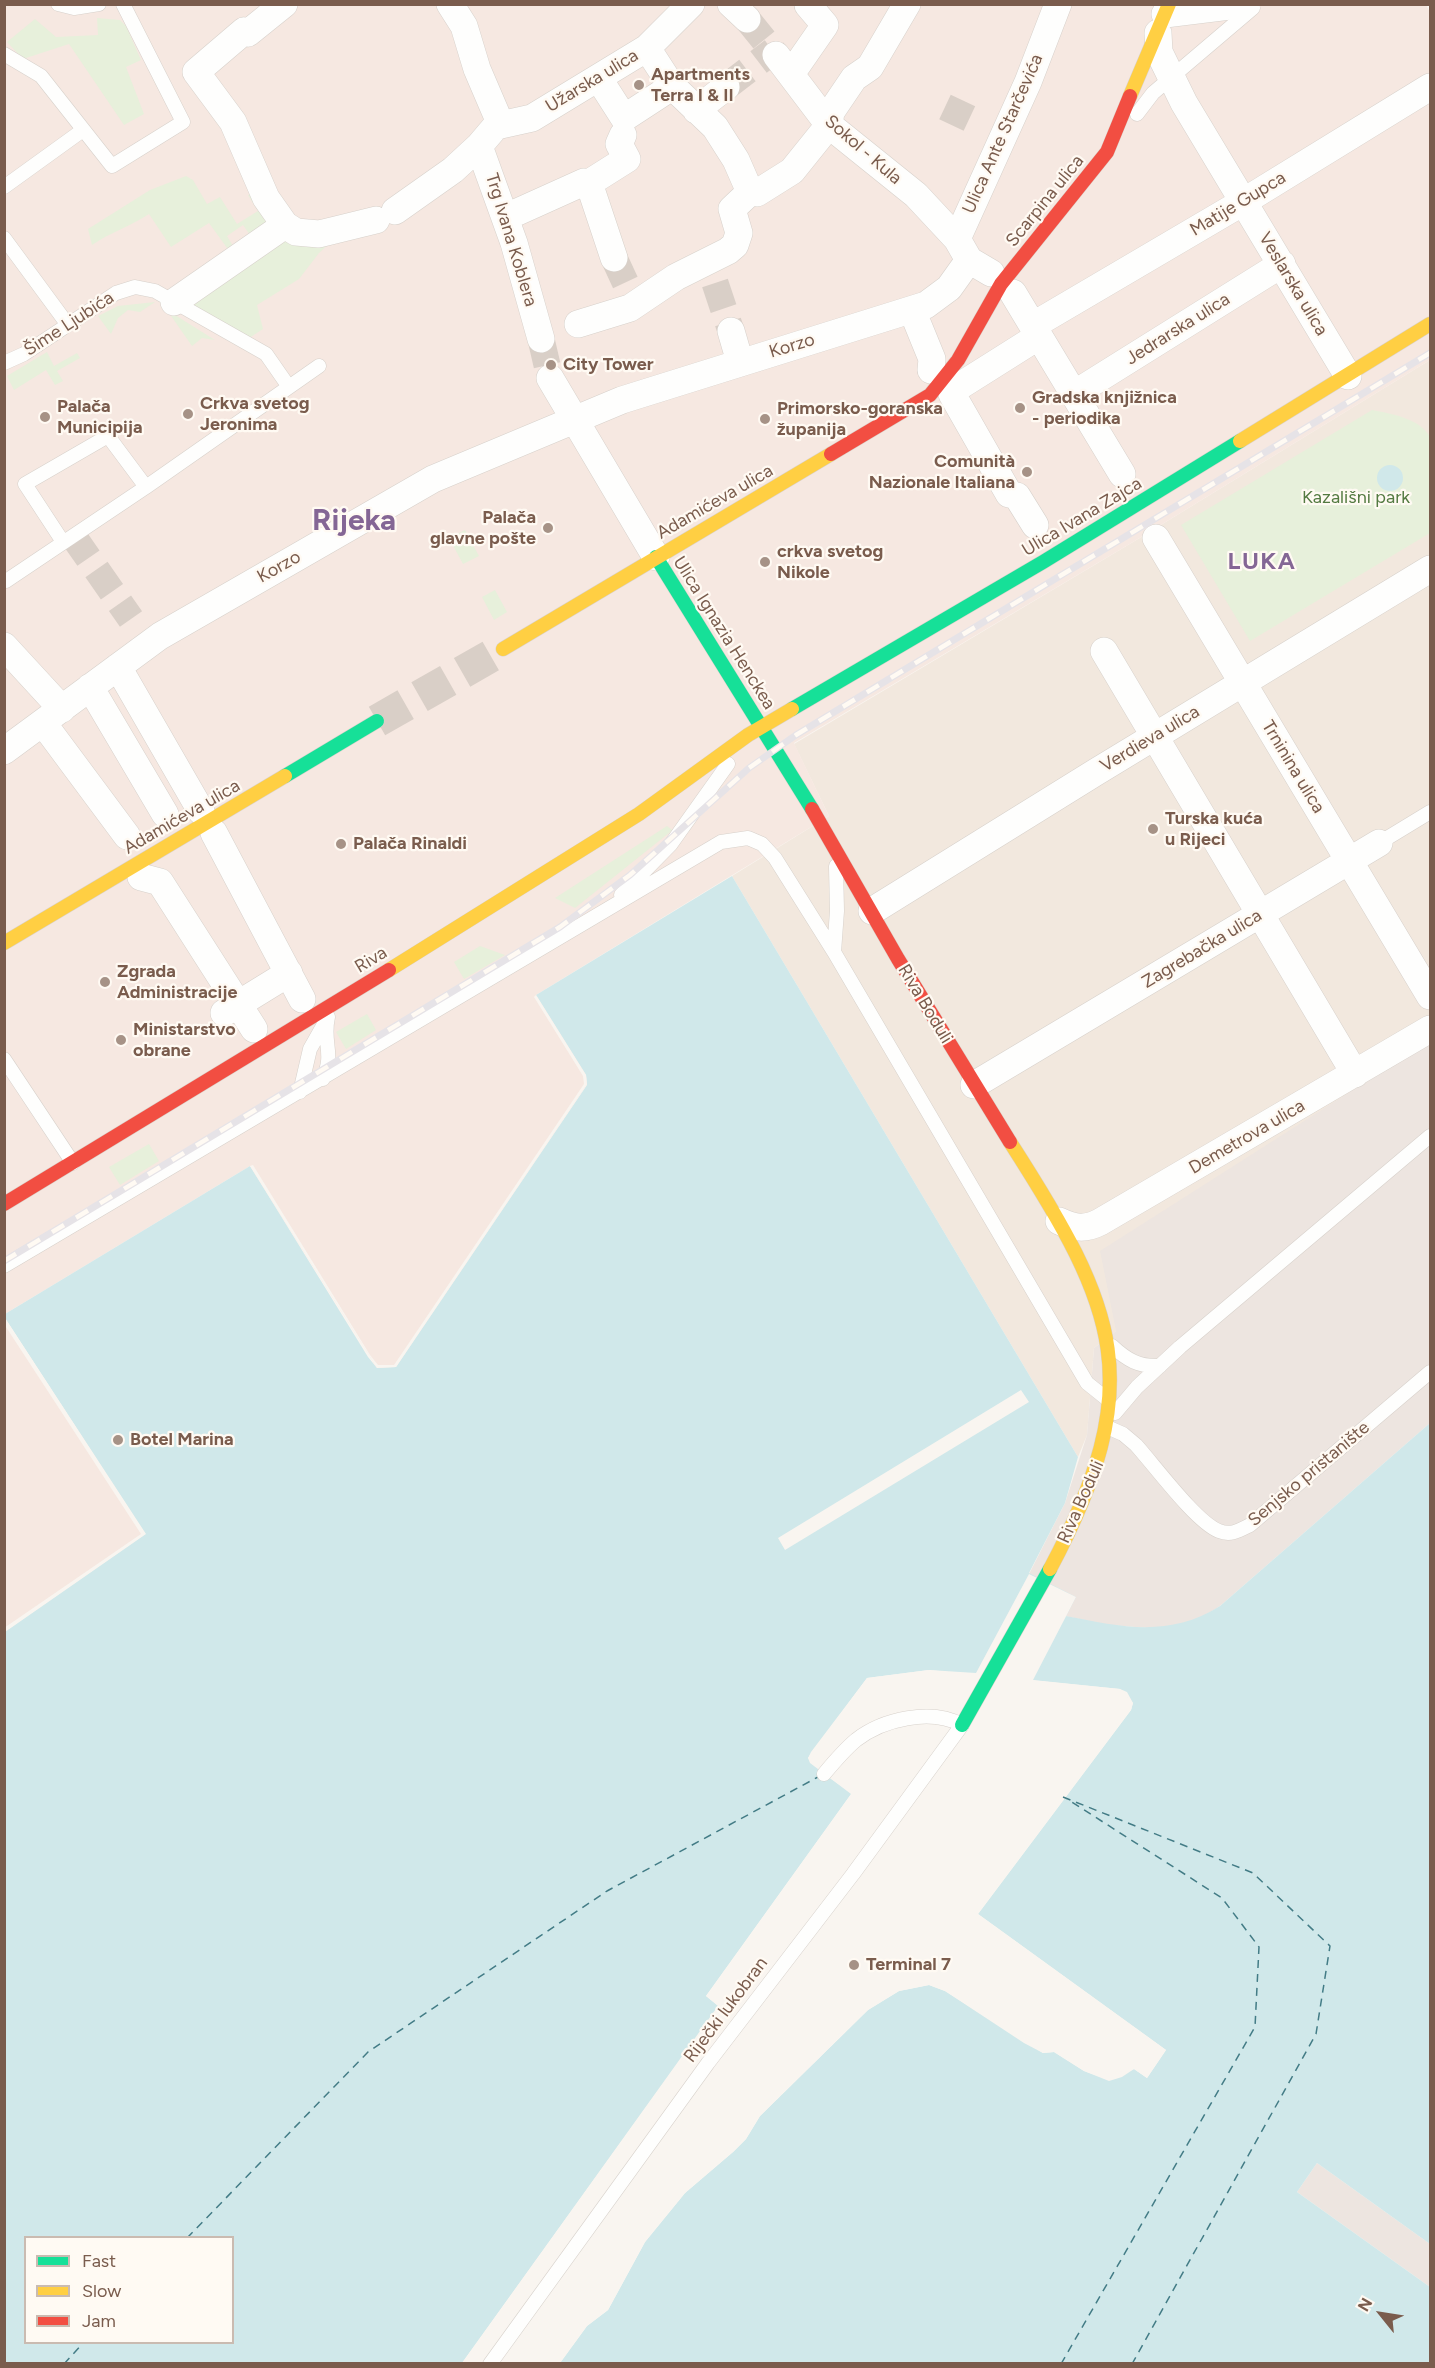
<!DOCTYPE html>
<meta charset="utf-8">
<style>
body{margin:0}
#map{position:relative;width:1435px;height:2368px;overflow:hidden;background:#f9f5f0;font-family:Figtree,sans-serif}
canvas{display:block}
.frame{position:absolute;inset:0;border:6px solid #7a5c4d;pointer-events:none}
.legend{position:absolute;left:24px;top:2236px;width:210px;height:108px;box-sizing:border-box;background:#fffaf3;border:2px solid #cabbb1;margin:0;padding:8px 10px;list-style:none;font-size:18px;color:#7a5c4d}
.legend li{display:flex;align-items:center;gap:12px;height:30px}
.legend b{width:30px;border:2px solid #cabbb1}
.north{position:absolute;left:1351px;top:2284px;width:60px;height:60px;-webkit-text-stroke:4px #fffaf3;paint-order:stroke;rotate:300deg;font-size:16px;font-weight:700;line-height:24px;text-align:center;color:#7a5c4d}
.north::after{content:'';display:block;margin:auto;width:21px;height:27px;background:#7a5c4d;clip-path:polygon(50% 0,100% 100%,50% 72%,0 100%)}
</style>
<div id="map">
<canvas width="1435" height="2368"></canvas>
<div class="frame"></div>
<ul class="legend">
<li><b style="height:8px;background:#16e098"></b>Fast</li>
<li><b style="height:8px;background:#ffcf43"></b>Slow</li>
<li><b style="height:8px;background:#f24e42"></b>Jam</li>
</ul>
<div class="north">N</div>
</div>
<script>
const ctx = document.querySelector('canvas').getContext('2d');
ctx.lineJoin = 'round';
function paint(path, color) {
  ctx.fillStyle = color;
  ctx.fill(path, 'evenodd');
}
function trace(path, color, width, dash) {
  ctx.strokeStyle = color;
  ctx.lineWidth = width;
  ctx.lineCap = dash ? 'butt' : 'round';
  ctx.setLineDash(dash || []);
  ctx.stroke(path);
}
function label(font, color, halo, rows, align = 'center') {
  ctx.font = font + ' Figtree,sans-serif';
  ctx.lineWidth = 4.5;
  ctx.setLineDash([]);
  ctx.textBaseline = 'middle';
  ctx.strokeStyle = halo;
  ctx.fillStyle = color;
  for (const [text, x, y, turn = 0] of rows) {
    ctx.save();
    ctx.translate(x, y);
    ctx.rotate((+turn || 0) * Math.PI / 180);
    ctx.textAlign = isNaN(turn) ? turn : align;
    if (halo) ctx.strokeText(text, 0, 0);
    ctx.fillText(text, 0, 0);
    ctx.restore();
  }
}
const residential = new Path2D(`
 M1430,360v681l-126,82 -188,208 -22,17 -7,87 -9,22 -346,-581 97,-60 -35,-72 339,-202z`);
const commercial = new Path2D(`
 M5,5h1421l4,7v348l-297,182 -339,201 35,73 -293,179 50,80 1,9 -191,283 -19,1 -127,-202 -245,148z
 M4,1318l142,216 -141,98h-1z`);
const industrial = new Path2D(`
 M1430,1041v382l-210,183 -22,14 -25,7 -24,1 -41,-3 -43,-9 10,-19 -46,-23 36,-71 22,-68 7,-87 22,-17 -16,-80z
 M1317,2163l113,81v43l-133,-95z`);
const green = new Path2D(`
 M97,18l23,2 6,6 15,34 -15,7 18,47 -20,11 -55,-81 -46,15 -16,-17 28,-23 21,18 42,-2z
 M186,176l7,4 14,24 13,-7 17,27 21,-13 -10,-16 3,-1 22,30 -21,14 -9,-13 -16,11 9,15 -6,1 -21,-29 -38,24 -22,-33c-18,12 -38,18 -57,31l-4,-16 62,-39z
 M335,238l-16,15 -20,26 -42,26 6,24 -17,11 -66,-38 94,-60z
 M155,302l-15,10 -12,-2 -10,8 -7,16 -13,-18 20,-10z
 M167,310l48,30 -13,-2 -10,8z
 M47,352l7,14 23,-13 3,5 -23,13 6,10 -8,4 -9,-15 -32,20 -7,-14z
 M1372,410c20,4 47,8 58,27v96l-180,108 -69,-116z
 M465,530l14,26 -16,8 -14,-26z
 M495,590l12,22 -13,8 -12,-23z
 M667,826l5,4 -3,3 -94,75 -20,-10z
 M480,946l25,9 -41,24 -10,-17z
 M367,1014l9,16 -30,19 -10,-17z
 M149,1144l10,17 -39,24 -11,-18z`);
const water = new Path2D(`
 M1377 478a13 13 0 1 1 26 0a13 13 0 1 1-26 0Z
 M732,876l346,581 -13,46 -36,70 47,24 -10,19c56,11 103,22 154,-10l210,-183v821l-113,-81 -20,29 133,95v76h-870l27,-37 21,-16 37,-68 40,-49 48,-41 13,-13 14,-23 108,-106 31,-19 30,-6 16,6 79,52 19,10 11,-1 30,19 25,9 25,-11 13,9 19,-28 -188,-136 153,-204 2,-7 -13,-14 -191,-19 -62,8 -59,80 16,16 28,19 -146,203 13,10 -257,357h-457l-1,-731 141,-98 -140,-216v-4l245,-148 118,191 9,11 19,-1 191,-282 -1,-10 -50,-80zM26,2238h206v104h-206z`);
const pier = new Path2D(`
 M536,995l50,80 1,9 -191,283 -19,1 -127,-202 3,-1 117,190 8,10h16l190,-281 -1,-8 -49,-79z
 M5,1318l141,216 -141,98 -1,-4 137,-94 -137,-210z
 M1021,1390l8,12 -244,148 -7,-12z
 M1029,1574l47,23 -43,83 87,9 7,3 6,11 -2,7 -153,204 188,136 -19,28 -13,-9 -12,8 -13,4 -25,-10 -30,-19 -11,1 -98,-62 -16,-6 -30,6 -31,19 -108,106 -14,23 -13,13 -48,41 -40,49 -37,68 -21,16 -27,37 -3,1 28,-40 21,-16 37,-68 40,-49 48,-42 27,-35 107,-106 33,-20 31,-6 18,6 78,52 18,10 12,-1 30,19 24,9 24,-11 13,8 16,-24 -187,-135 153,-207v-10l-9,-7 -85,-8 -9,13 -49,-20 -47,-3 -60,8 -57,77 42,33v4l-144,200 11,9v3l-255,357 -4,-1 256,-357 -12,-10 145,-202 -41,-31 -2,-5 3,-6 56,-74 62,-8 47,3z`);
const ferry = new Path2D(`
 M1063,1797l190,76 77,73 -14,88 -184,330
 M187,2238l181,-186 239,-161 211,-114
 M64,2364l20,-22
 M1061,2364l194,-337 4,-80 -37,-49 -155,-99`);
const streetTunnel = new Path2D(`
 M747,19l29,36
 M726,87l47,-36
 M945,107l36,17
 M614,258l12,26
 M715,283l16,48
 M541,339l9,39
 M73,536l58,83`);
const primaryTunnel = new Path2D(`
 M377,721l126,-72`);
const lane = new Path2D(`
 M58,4l16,4 25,-4
 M4,54l37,22 71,90 71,-44 -60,-118
 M1137,114l16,-21 100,-85
 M4,187l79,-57
 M4,238l64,87
 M4,363l20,-9 92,-61 19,-6 20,4 111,63 23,33
 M146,487l173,-121
 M6,581l140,-94 -38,-51 -83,48 38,58
 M1379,843l51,-31
 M621,895l50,-51 57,-80
 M834,952l3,-41 -1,-45
 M4,1059l69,104
 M323,1079c12,-27 -1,-36 5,-62
 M300,1092l10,-43 17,-30
 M4,1266l717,-424 27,-4 14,6 13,14 59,94 253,431 20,16
 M1112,1346c15,14 27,21 48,20
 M1115,1413l22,-26 43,-40 250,-211
 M1107,1427l16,7 13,11c19,21 60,77 83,86 12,5 21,-1 31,-6l180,-153
 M490,2364l218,-301 145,-189 109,-149c-31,-17 -79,-6 -106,15 -12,10 -22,22 -32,34`);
const street = new Path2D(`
 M284,4l-36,29 -4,-2 -48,41 37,50 33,76 19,27 11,7 23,2 57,-14
 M450,4l14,22 13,43 24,56
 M731,4l16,15
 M1165,14l81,-10
 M1158,33l1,19 25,51 164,273
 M776,55l53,70 87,70 41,44
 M791,74l34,-49 -17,-20
 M599,79l25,39 49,-32
 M696,110l30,-23
 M589,183l38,-24 -8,-15 4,-9
 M750,192l7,1 35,-22 37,-46 2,-13 23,-34 16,-11 37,-63
 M395,211l58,-41 26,-24
 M513,214l71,-32 5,1 25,75
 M969,260l-12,-21 71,-157 30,-78
 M1013,293l109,181
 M174,302l111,-77
 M912,310l20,49 -1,11
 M1044,319l199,-117 187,-115
 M578,324l52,-16 46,-31 52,-26 7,-6 4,-12 -7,-24 18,-17 -14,-32 -21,-33 -44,-42 -24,-37
 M731,331l9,31
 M541,339l-27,-96 -35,-97 17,-20 36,-8 115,-70 44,-44
 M550,378l106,179
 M1074,394l208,-130
 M1035,525l-18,-29 -8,-2 -57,-100 3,-5 84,-53
 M1156,538l274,458
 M4,646l58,63
 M1104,651l251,423
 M118,667l83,144
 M90,687l75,127
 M43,723l84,113
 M4,751l156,-115 273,-157 189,-79 304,-95 23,-17 20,-28 22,13
 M214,833l88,166
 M141,877l19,5 94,147
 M872,911l224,-139 334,-203
 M224,1013l65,-40
 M974,1085l405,-242
 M1059,1221c15,7 26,9 41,1l330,-193`);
const fast = new Path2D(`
 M656,557l156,252
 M792,709l251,-147 197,-121
 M285,776l92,-55
 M962,1725l88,-156`);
const slow = new Path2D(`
 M1130,96l39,-92
 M1240,441l190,-117
 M503,649l328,-195
 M4,943l281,-167
 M389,970l250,-156 109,-79 44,-26
 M1010,1142c108,168 139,241 40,427`);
const jam = new Path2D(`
 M831,454l99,-59 28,-35 43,-76 106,-132 23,-56
 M812,809l86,150 112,183
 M4,1204l385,-234`);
const rail = new Path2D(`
 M4,1261l556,-334 70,-52 119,-107 47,-33 634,-382`);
const markers = [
 [639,85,6,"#a69286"],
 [551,365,6,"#a69286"],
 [1020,408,6,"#a69286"],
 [188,414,6,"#a69286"],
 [45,417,6,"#a69286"],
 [765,419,6,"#a69286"],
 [1027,472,6,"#a69286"],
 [548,528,6,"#a69286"],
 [765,562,6,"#a69286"],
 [1153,829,6,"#a69286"],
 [341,844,6,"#a69286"],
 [105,982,6,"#a69286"],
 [121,1040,6,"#a69286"],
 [118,1440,6,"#a69286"],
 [854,1965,6,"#a69286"]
];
const poiNames = [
 ["Apartments",651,75],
 ["Terra I & II",651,96],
 ["City Tower",563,365],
 ["Gradska knjižnica",1032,398],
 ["- periodika",1032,419],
 ["Crkva svetog",200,404],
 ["Jeronima",200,425],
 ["Palača",57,407],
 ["Municipija",57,428],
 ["Primorsko-goranska",777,409],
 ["županija",777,430],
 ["Comunità",1015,462,"right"],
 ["Nazionale Italiana",1015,483,"right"],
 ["Palača",536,518,"right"],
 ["glavne pošte",536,539,"right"],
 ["crkva svetog",777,552],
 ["Nikole",777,573],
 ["Turska kuća",1165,819],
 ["u Rijeci",1165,840],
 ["Palača Rinaldi",353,844],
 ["Zgrada",117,972],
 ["Administracije",117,993],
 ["Ministarstvo",133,1030],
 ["obrane",133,1051],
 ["Botel Marina",130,1440],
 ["Terminal 7",866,1965]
];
const streetNames = [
 ["Užarska ulica",592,81,-31],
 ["Ulica Ante Starčevića",1003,134,-66],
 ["Sokol - Kula",863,150,41],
 ["Scarpina ulica",1045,201,-51],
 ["Matije Gupca",1238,204,-31],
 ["Trg Ivana Koblera",511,240,73],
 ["Veslarska ulica",1293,284,59],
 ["Šime Ljubića",69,324,-33],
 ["Jedrarska ulica",1178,329,-32],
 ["Korzo",792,346,-17],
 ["Adamićeva ulica",715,502,-30],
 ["Ulica Ivana Zajca",1082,517,-31],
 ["Korzo",279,567,-29],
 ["Ulica Ignazia Henckea",724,633,58],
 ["Verdieva ulica",1150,739,-31],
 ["Trninina ulica",1293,767,59],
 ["Adamićeva ulica",182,817,-30],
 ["Zagrebačka ulica",1202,949,-31],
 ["Riva",371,960,-31],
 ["Riva Boduli",925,1004,59],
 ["Demetrova ulica",1247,1137,-30],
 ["Senjsko pristanište",1309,1474,-40],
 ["Riva Boduli",1081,1502,-66],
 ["Riječki lukobran",726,2010,-53]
];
const parkNames = [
 ["Kazališni park",1356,498]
];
const districtNames = [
 ["LUKA",1262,562]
];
const townNames = [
 ["Rijeka",354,521]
];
paint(residential, '#f2e8de');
paint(commercial, '#f6e8e1');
paint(industrial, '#ede5e0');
paint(green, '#e7f0db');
paint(water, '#d0e8ea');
paint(pier, '#f9f5f0');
trace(ferry, '#437c86', 1.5, [8, 6]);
trace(streetTunnel, '#d9cfc7', 27, [27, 14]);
trace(primaryTunnel, '#d9cfc7', 33, [33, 16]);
trace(lane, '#d7d1cb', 15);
trace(street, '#d7d1cb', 28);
trace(fast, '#d9d2cb', 15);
trace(slow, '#d9d2cb', 15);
trace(jam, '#d9d2cb', 15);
trace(lane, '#fefefd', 14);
trace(street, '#fefefd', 27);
trace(fast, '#16e098', 14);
trace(slow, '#ffcf43', 14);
trace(jam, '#f24e42', 14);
trace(rail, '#e6e3e7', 7);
trace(rail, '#fffaf3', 4.5, [14]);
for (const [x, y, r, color] of markers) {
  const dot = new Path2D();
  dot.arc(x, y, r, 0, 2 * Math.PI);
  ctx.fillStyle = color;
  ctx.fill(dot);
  trace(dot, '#fffaf3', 2);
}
label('bold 18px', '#7a5c4d', '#fffaf3', poiNames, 'left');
label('18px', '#7a5c4d', '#fffaf3', streetNames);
label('18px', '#537a41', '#fffaf3', parkNames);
ctx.letterSpacing = '1.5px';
label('bold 24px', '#846695', '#fffaf3', districtNames);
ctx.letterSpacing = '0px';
label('bold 30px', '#846695', '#fffaf3', townNames);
</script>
